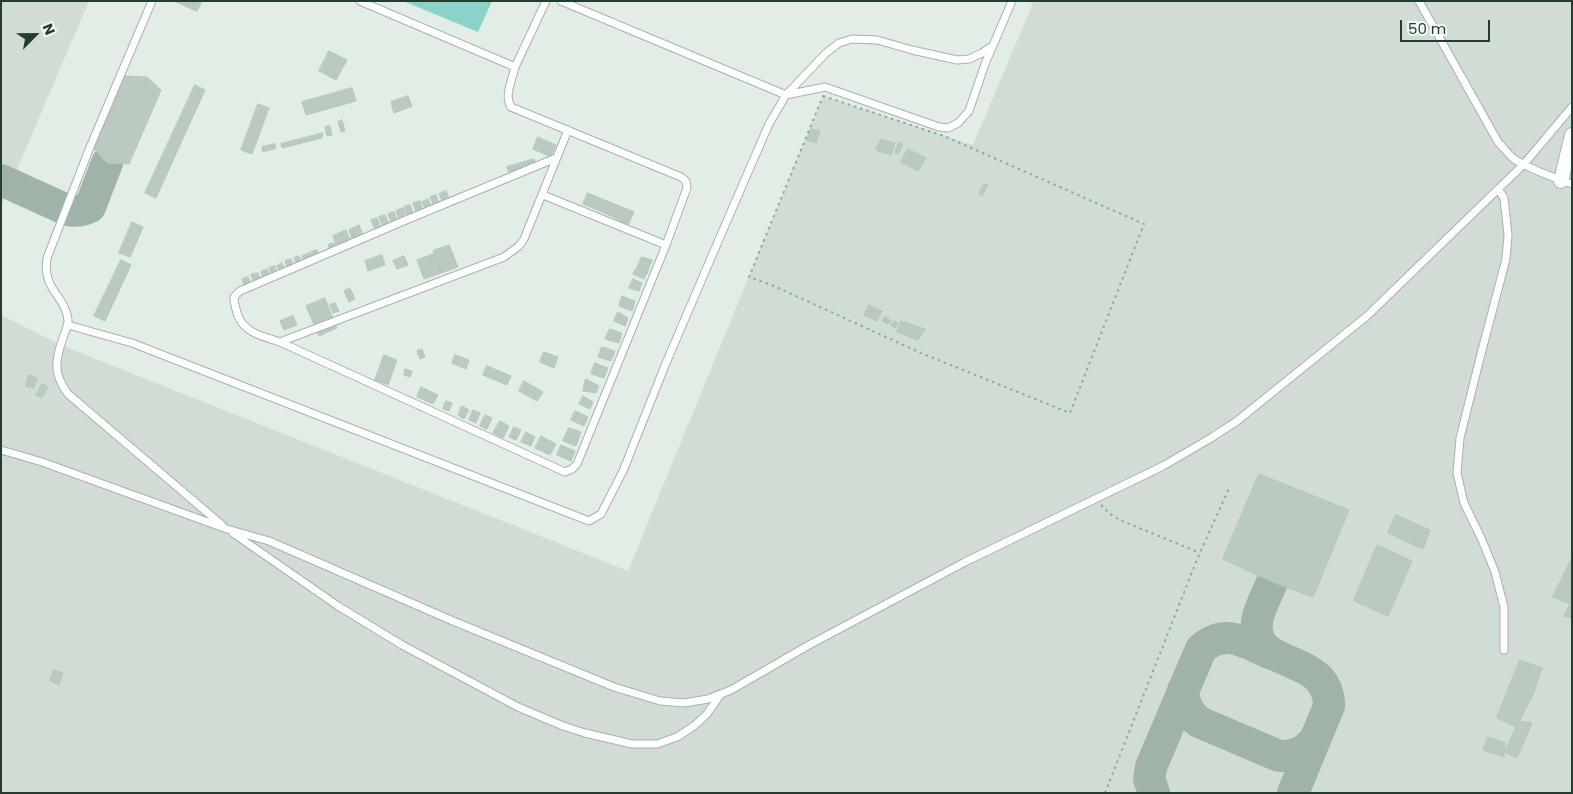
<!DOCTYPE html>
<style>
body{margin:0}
#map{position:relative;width:1573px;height:794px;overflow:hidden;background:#e2ede5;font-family:Poppins,sans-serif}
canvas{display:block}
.frame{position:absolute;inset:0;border:2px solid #223e2f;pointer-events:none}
.north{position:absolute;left:10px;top:10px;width:50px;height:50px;-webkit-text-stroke:4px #f3f9f4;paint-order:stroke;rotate:67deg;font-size:14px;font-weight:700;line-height:20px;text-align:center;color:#223e2f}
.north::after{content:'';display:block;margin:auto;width:18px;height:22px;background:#223e2f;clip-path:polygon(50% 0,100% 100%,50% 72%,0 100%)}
.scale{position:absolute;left:1400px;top:20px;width:90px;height:22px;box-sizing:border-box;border:2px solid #223e2f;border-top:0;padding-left:6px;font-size:15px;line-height:18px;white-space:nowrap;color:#223e2f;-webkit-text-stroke:4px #f3f9f4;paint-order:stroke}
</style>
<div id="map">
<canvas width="1573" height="794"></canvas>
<div class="frame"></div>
<div class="north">N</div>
<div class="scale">50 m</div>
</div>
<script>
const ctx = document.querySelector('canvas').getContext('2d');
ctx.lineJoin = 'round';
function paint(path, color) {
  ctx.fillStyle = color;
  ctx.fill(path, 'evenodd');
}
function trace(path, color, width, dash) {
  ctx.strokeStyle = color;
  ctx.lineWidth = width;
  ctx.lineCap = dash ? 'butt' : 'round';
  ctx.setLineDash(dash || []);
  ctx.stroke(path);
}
const built = new Path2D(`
 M1,1h88l-88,206z
 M1034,1h538v792h-1571v-478l60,30 567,226 195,-475 150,49z`);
const water = new Path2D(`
 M403,1h89l-14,31z`);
const taxiway = new Path2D(`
 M1,180l66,30c9,2 15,1 23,-3l17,-44
 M1272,582c-4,11 -14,28 -15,40 -6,50 72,29 72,84l-36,87
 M1183,690c1,14 5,23 16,32l80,34c16,1 26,-5 36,-16
 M1154,793l-5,-14 2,-12 50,-118c25,-22 44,-6 71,5`);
const building = new Path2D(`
 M174,1h28l-5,10z
 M329,51l18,9 -11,20 -17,-9z
 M124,76l23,1 14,13 -32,74 -22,-1 -14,-15z
 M195,85l10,5 -49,108 -11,-5z
 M352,88l4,13 -50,14 -4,-13z
 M408,96l4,10 -18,7 -3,-11z
 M258,104l11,4 -17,46 -11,-4z
 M342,120l3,11 -4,1 -3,-10z
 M330,126l2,9 -5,1 -2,-9z
 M811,129l9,2 -4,12 -9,-3z
 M323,133l-1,5 -40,10 -1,-4z
 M538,137l18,8 -5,12 -18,-8z
 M881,139l14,4 -4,12 -15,-5z
 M899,142l4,3 -5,9 -3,-1z
 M275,144l1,4 -13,4 -1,-5z
 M908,149l18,9 -8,13 -17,-9z
 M534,159l2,6 -27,8 -2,-6z
 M984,184l4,1 -6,11 -3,-2z
 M446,191l4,10 -7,2 -4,-9z
 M588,193l29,12 -8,10 -26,-11z
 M436,195l4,10 -6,2 -4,-10z
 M428,199l4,9 -6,3 -4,-9z
 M420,201l3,11 -6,2 -4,-11z
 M410,205l4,11 -6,2 -4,-11z
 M617,205l17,7 -6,13 -19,-10z
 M403,208l3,11 -6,3 -4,-11z
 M394,212l4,11 -6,2 -4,-11z
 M385,215l5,11 -6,3 -5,-12z
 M377,218l5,12 -6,2 -5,-12z
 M132,222l11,5 -13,30 -11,-4z
 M359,225l5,13 -11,4 -4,-12z
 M346,230l5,13 -13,6 -5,-13z
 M334,243l3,7 -6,2 -3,-7z
 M449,245l9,22 -17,6 -8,-22z
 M317,250l3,7 -6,2 -3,-7z
 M310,253l3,7 -8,3 -3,-7z
 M434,254l7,19 -17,6 -7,-19z
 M382,255l3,10 -17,6 -3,-10z
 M299,256l3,7 -5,2 -3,-7z
 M404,256l4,9 -11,4 -4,-8z
 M642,257l10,3 -1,4 -11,-3z
 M291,259l3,7 -6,3 -3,-8z
 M121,260l10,5 -26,56 -11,-5z
 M640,262l10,3 -3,9 -11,-5z
 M282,263l3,7 -5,2 -3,-6z
 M275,266l2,7 -5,2 -3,-7z
 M267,269l3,7 -7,3 -2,-7z
 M635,270l11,4 -2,5 -11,-5z
 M258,273l3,7 -7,2 -3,-7z
 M248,277l3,7 -6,3 -3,-8z
 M633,279l9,4 -3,8 -10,-3z
 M350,288l5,11 -6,3 -5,-11z
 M622,296l13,5 -3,10 -13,-5z
 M325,298l12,30 -18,8 -13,-30z
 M335,303l4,8 -6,2 -3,-8z
 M869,305l13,6 -5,10 -13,-6z
 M618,312l10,6 -3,8 -11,-5z
 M293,316l4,9 -13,5 -4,-9z
 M885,316l6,5 -3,3 -6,-3z
 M894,321l4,2 -3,5 -4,-3z
 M901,321l24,8 -7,11 -21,-8z
 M610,329l12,4 -3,10 -14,-4z
 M602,347l13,4 -4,10 -13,-4z
 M422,349l3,8 -5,2 -3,-8z
 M544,352l14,5 -4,11 -14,-6z
 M384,355l13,5 -9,25 -13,-5z
 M455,355l14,5 -3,9 -14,-6z
 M595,363l13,5 -4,10 -13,-4z
 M487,366l24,10 -4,9 -24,-10z
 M405,369l7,2 -2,6 -6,-2z
 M29,375l8,3 -3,10 -8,-2z
 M586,379l13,7 -3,7 -13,-2z
 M524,381l19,11 -6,9 -18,-10z
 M42,384l6,3 -6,11 -6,-3z
 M421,387l17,8 -5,9 -16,-7z
 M583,396l10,6 -3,7 -11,-5z
 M446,401l6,2 -3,8 -6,-2z
 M462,406l7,4 -5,9 -6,-4z
 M473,410l7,3 -4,10 -7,-3z
 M575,411l13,6 -4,9 -13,-6z
 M485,415l7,3 -5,11 -7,-3z
 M500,421l9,5 -6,12 -10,-5z
 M514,427l7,3 -5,10 -7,-3z
 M569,428l12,4 -5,14 -13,-5z
 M526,432l9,5 -4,9 -10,-4z
 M541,436l15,8 -6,11 -15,-7z
 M561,445l14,6 -4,10 -14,-6z
 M1259,474l90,36 -36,87 -41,-15 -49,-23z
 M1396,515l34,15 -7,19 -35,-16z
 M1377,545l35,16 -24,55 -34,-15z
 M1572,558v60l-8,-2 6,-12 -17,-7z
 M1520,660l22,8 -9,27 -24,-8z
 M54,670l9,3 -4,12 -9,-4z
 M1509,687l24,8 -17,32 -19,-9z
 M1519,721l13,2 -15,35 -12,-6z
 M1488,737l17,6 -1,14 -21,-7z`);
const path = new Path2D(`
 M823,96l121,40 200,88 -74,189 -149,-60 -147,-67 -25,-9z
 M1101,505l9,9 10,6 80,33
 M1105,793l93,-236 32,-71`);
const service = new Path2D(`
 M152,1l-62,146 -43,111c-5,33 18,36 21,62 0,6 -3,12 -5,18 -8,22 -10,36 5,56l154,131
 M360,1l155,66 31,-66
 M561,1l225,94 39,-8 114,40 9,1 10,-5 11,-12 16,-47 27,-63
 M1419,1l79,141c5,5 10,12 16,17 17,11 39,18 58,25
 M515,67c-3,13 -11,29 -4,40l170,70 5,4 1,7 -21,57 -89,219 -5,5 -7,3 -285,-130c-17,-6 -34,-8 -42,-26 -2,-7 -4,-11 -4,-19l6,-6 166,-71 150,-62
 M1498,189l6,9 4,37 -2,24 -25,95 -21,84 -3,35 7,30 18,37 13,32 9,35v43
 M543,195l123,50
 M68,325l64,18 457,178 12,-7 22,-43 43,-108 57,-133 46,-106 17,-29 40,-42 13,-10 13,-4 25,1 35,10 45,10 12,-1 13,-6 10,-7
 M280,342l224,-85 15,-11 5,-7 44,-109
 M1,450l41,12 185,67 42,12 184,80 161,66 46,14 24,2 24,-4 23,-9 78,-45 156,-83 198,-96 48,-28 26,-17 130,-105 157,-152 48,-57
 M233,533l105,73 64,39 116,62 45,19 22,7 47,11h25l20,-7 17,-11 13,-12 13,-19`);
const minor = new Path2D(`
 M1561,181l11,-46`);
paint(built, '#d1dcd4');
paint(water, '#8ad2ca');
trace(taxiway, '#a0b3a8', 32);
paint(building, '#bbcac0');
trace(building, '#b5c6ba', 1);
trace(service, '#a5b5ab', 9);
trace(minor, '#a5b5ab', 16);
trace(path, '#83b096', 2, [2.5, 4]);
trace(service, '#fff', 7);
trace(minor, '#fff', 14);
</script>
